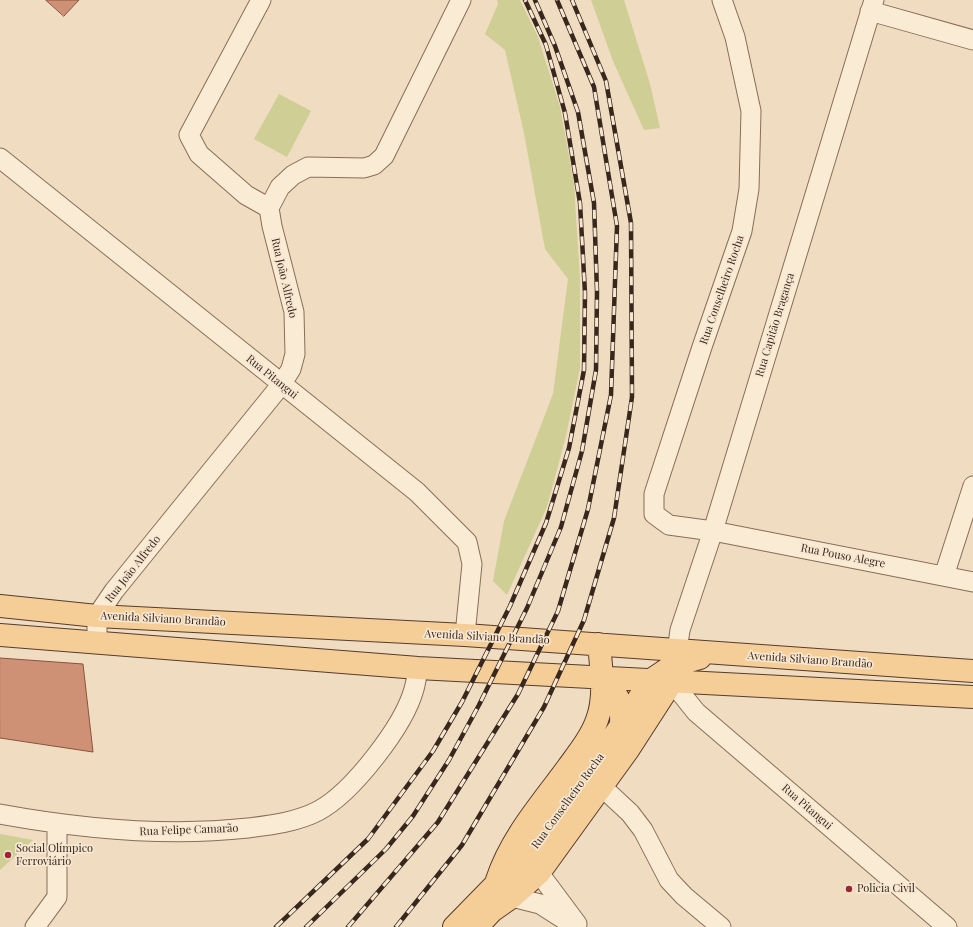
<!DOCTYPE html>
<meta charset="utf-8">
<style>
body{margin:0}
canvas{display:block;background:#efdcc1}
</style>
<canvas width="973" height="927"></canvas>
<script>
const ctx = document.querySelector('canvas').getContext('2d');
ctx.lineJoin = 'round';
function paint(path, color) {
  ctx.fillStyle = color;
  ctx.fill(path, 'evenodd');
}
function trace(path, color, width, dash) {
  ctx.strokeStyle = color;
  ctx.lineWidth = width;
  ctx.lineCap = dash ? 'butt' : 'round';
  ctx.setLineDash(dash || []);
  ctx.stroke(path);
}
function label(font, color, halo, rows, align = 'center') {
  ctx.font = font + ' "Playfair Display",serif';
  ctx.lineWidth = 3.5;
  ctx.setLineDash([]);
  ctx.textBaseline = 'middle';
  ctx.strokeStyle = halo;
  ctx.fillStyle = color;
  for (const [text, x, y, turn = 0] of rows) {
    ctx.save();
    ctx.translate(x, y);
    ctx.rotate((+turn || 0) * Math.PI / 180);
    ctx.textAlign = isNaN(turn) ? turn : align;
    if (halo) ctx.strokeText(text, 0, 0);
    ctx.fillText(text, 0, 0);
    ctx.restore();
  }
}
const green = new Path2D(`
 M497,0h23l18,37 22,70 14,77 6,96v88l-14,68 -19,71 -40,88 -14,-14 11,-60 49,-127 15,-115 -23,-30 -21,-116 -19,-83 -20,-16 13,-30z
 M591,0h33l26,84 10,44 -16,2 -31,-69z
 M279,94l32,17 -24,46 -33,-18z
 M0,834l33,6 -33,30z`);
const building = new Path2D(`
 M46,0h33l-15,16z
 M0,658l83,6 10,88 -93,-14z`);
const minor = new Path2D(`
 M261,0l-72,135 10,19 47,41 23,13
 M722,0l13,37 16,74 -2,78 -7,42 -40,116 -48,147v20l15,11 44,6 260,51
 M870,11l103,29
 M0,158l417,334 50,50 5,22 -7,71
 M944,576l29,-90
 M97,642v-26l17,-25 167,-206 10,-16 4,-15 -1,-42 -22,-86 -3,-18 11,-21 13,-12 15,-8 56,1 10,-3 10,-9 77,-156
 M677,651l3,-21 33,-99 161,-531
 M672,682l24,30 251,215
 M602,787l28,26 13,17 26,50 15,16 37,31
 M0,814c82,15 165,23 248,14 23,-3 49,-6 70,-17 34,-18 86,-85 96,-122 2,-7 3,-14 4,-21
 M539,873l38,51
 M512,897l28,7 36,23
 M35,927l22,-30v-72`);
const major = new Path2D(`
 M0,606l97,10 368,19 508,36
 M0,635l418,33 555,29
 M601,677c17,17 21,22 20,47
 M497,880c14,-43 45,-77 71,-113 11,-15 23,-30 29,-47 9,-24 4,-52 2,-76
 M454,927l42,-43 42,-40 48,-66 65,-98 21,-14 28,-8
 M477,927l15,-16 20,-14 27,-24 89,-123 44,-68`);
const rail = new Path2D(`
 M276,927l92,-88 65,-88 29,-49 48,-96 36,-83 23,-75 15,-78 1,-77 -5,-90 -15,-90 -19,-68 -21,-45
 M306,927l80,-78 27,-33 36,-56 30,-55 48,-97 34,-81 21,-76 14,-81 1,-78 -3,-89 -16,-91 -23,-66 -20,-46
 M348,927l90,-105 80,-128 40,-83 30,-102 23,-114 6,-169 -23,-139 -37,-87
 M396,927l66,-82 82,-138 40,-87 30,-102 18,-121 -1,-174 -25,-142 -34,-81`);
const markers = [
 [8,855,4,"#9b2634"],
 [849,889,4,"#9b2634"]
];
const streetNames = [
 ["Rua João Alfredo",284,278,77],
 ["Rua Conselheiro Rocha",722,290,-71],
 ["Rua Capitão Bragança",775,325,-73],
 ["Rua Pitangui",272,377,39],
 ["Rua Pouso Alegre",843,556,11],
 ["Rua João Alfredo",133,569,-52],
 ["Avenida Silviano Brandão",163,619,3],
 ["Avenida Silviano Brandão",487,637,3],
 ["Avenida Silviano Brandão",810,660,4],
 ["Rua Conselheiro Rocha",568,801,-54],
 ["Rua Pitangui",807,807,41],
 ["Rua Felipe Camarão",189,830,-2]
];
const poiNames = [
 ["Social Olímpico",16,849],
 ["Ferroviário",16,862],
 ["Policia Civil",857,889]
];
paint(green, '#cece95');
paint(building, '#cf9176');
trace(building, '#8a533d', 1);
trace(minor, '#8a6d58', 21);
trace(major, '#573c2d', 24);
trace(minor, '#faebd5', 19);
trace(major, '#f4cd97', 22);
trace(rail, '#39271d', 4.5);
trace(rail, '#f7e7d1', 3, [9]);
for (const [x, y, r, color] of markers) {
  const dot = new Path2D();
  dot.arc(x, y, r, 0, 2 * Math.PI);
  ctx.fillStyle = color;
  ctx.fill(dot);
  trace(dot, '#f7e7d1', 1.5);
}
label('11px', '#39271d', '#f7e7d1', streetNames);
label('11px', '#39271d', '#f7e7d1', poiNames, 'left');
</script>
